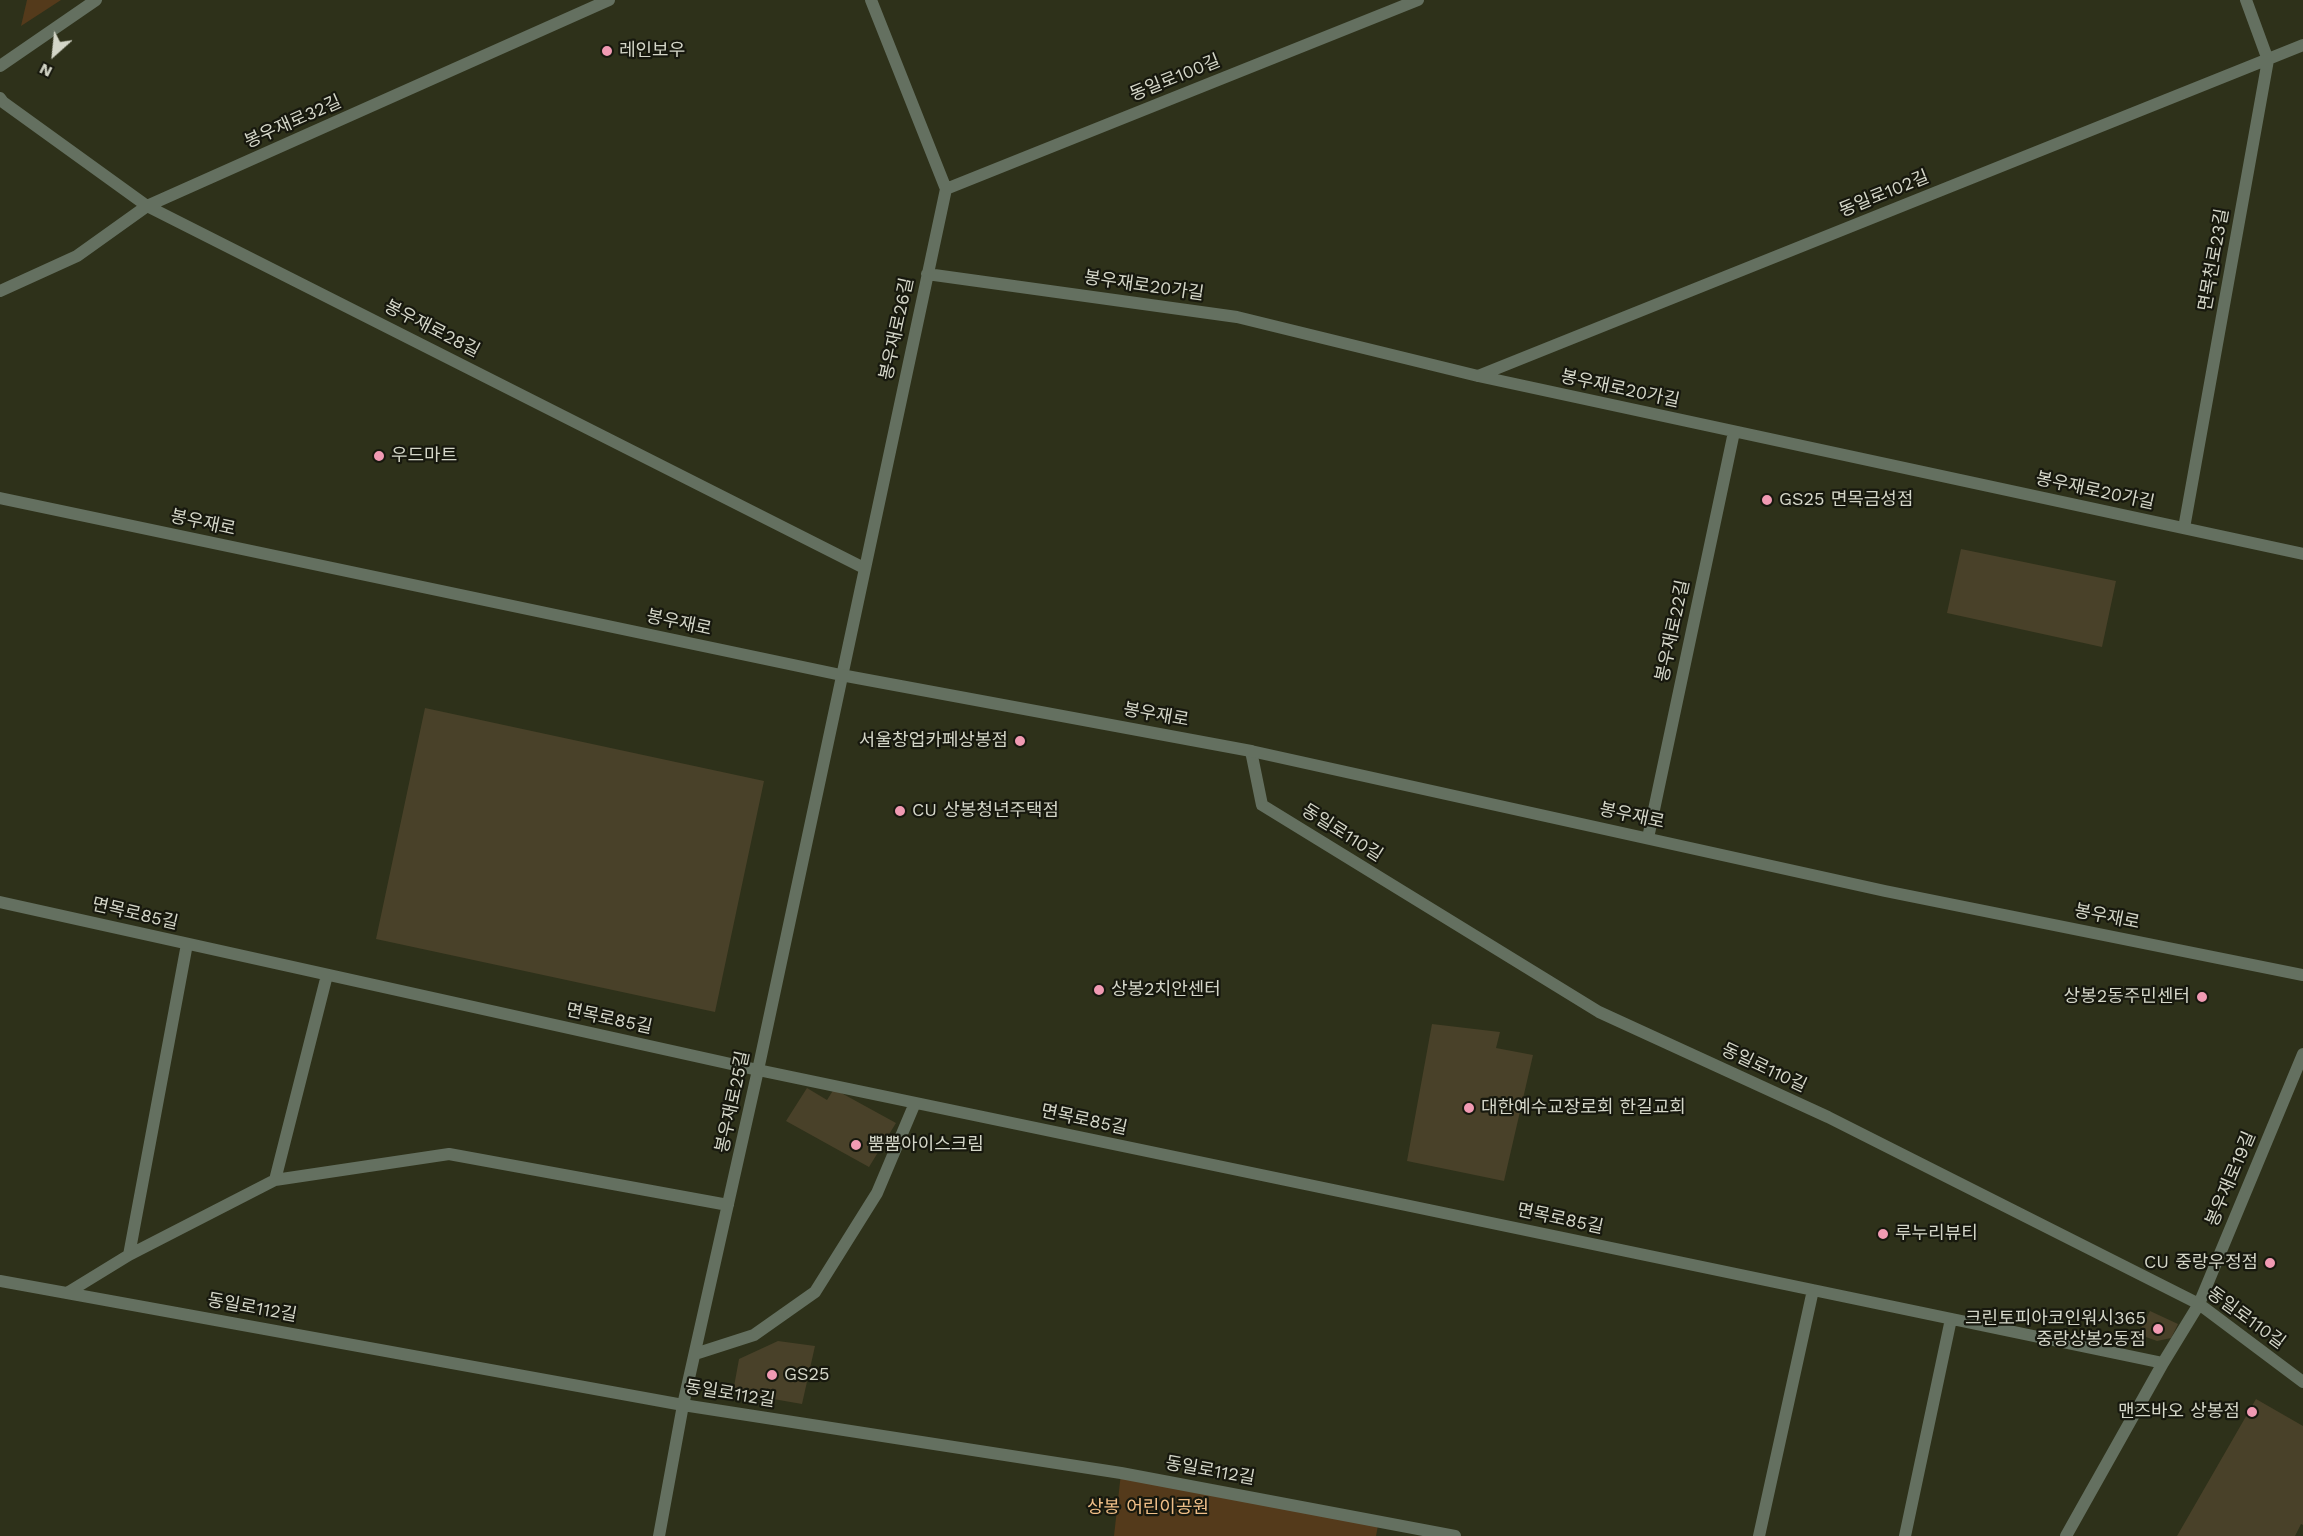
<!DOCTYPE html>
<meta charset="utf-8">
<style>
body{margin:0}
#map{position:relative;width:2303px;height:1536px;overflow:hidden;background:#2e311a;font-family:"Work Sans",sans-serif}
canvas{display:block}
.north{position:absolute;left:24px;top:24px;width:60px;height:60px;-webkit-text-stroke:4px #17180e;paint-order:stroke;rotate:207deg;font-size:16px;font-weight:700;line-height:24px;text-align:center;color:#d4d6c8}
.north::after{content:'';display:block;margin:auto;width:21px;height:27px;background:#d4d6c8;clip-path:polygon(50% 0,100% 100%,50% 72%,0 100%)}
</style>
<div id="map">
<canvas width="2303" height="1536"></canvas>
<div class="north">N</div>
</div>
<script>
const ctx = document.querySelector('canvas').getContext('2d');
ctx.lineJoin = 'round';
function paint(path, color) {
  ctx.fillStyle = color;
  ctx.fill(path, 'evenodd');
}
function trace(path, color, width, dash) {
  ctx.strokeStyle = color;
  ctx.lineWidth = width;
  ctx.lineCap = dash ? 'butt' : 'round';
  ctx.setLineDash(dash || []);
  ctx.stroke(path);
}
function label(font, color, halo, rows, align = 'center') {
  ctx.font = font + ' "Work Sans","Noto Sans KR",sans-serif';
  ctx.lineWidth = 4.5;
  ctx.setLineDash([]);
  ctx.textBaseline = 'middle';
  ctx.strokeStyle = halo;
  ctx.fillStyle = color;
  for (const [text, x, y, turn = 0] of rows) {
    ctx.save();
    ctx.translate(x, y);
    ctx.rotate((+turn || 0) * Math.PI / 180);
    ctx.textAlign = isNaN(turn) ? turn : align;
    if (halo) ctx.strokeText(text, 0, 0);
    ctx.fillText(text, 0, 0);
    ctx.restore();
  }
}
const green = new Path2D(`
 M27,0h34l-40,26z
 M1121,1473l258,47 -3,16h-262z`);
const building = new Path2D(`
 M1961,549l155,32 -14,66 -155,-34z
 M425,708l339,73 -49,231 -339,-73z
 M1432,1024l68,8 -4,16 37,7 -29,126 -97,-20z
 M807,1088l20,12 7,-11 62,34 -27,44 -83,-46z
 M2150,1311l28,13 -7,14 -14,3 -19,-7z
 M778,1341l37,5 -13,58 -69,-12 6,-33z
 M2256,1399l47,27v99l-2,-1 -6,12h-118z`);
const minor = new Path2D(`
 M0,66l96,-66
 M0,98l3,4 144,104 717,362
 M946,189l472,-189
 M927,274l310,43 241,59 825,178
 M0,291l77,-35 70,-50 462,-206
 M1478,376l825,-331
 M2184,528l84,-468 -22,-60
 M1251,751l11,54 337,207 229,105 371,187 104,78
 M1648,838l86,-406
 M0,902l758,168 1405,293
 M275,1180l52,-205
 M129,1255l58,-311
 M0,1281l683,124 438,68 334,63
 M67,1293l62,-38 146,-75 174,-26 279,51
 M695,1354l59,-19 61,-43 62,-99 38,-90
 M659,1536l24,-131 75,-335 188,-881 -75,-189
 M1759,1536l54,-246
 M1905,1536l46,-217
 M2066,1536l97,-173 36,-59 104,-250`);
const tertiary = new Path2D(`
 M0,498l841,177 410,76 634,140 418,84`);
const markers = [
 [607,51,6,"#f19ab3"],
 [379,456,6,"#f19ab3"],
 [1767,500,6,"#f19ab3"],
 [1020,741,6,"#f19ab3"],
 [900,811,6,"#f19ab3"],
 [1099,990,6,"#f19ab3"],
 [2202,997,6,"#f19ab3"],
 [1469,1108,6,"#f19ab3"],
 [856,1145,6,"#f19ab3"],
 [1883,1234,6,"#f19ab3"],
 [2270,1263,6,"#f19ab3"],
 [2158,1329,6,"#f19ab3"],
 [772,1375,6,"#f19ab3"],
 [2252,1412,6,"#f19ab3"]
];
const poiNames = [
 ["레인보우",619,51],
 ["우드마트",391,456],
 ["GS25 면목금성점",1779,500],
 ["서울창업카페상봉점",1008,741,"right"],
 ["CU 상봉청년주택점",912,811],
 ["상봉2치안센터",1111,990],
 ["상봉2동주민센터",2190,997,"right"],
 ["대한예수교장로회 한길교회",1481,1108],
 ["뿜뿜아이스크림",868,1145],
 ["루누리뷰티",1895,1234],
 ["CU 중랑우정점",2258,1263,"right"],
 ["크린토피아코인워시365",2146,1319,"right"],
 ["중랑상봉2동점",2146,1340,"right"],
 ["GS25",784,1375],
 ["맨즈바오 상봉점",2240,1412,"right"]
];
const streetNames = [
 ["동일로100길",1175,78,-22],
 ["봉우재로32길",293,122,-24],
 ["동일로102길",1884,194,-22],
 ["면목천로23길",2214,260,-80],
 ["봉우재로20가길",1144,286,8],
 ["봉우재로28길",432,329,27],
 ["봉우재로26길",897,329,-78],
 ["봉우재로20가길",1620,389,12],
 ["봉우재로20가길",2095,491,12],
 ["봉우재로",203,523,12],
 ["봉우재로",679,623,12],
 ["봉우재로22길",1673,631,-78],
 ["봉우재로",1156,715,10],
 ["봉우재로",1632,816,12],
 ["동일로110길",1342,833,32],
 ["면목로85길",135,914,13],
 ["봉우재로",2107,917,11],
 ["면목로85길",609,1019,12],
 ["동일로110길",1764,1068,25],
 ["봉우재로25길",733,1102,-78],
 ["면목로85길",1084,1120,12],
 ["봉우재로19길",2231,1179,-67],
 ["면목로85길",1560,1219,12],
 ["동일로112길",252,1308,10],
 ["동일로110길",2246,1318,36],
 ["동일로112길",730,1394,9],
 ["동일로112길",1210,1471,10]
];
const parkNames = [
 ["상봉 어린이공원",1148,1508]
];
paint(green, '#543a1b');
paint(building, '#494129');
trace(minor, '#647060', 12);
trace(tertiary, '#647060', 12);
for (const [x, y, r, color] of markers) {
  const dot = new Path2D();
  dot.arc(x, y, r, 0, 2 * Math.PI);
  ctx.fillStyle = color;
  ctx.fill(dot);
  trace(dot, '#17180e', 2);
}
label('18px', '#d4d6c8', '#17180e', poiNames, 'left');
label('18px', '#d4d6c8', '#17180e', streetNames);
label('18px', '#f0bf88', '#17180e', parkNames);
</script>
